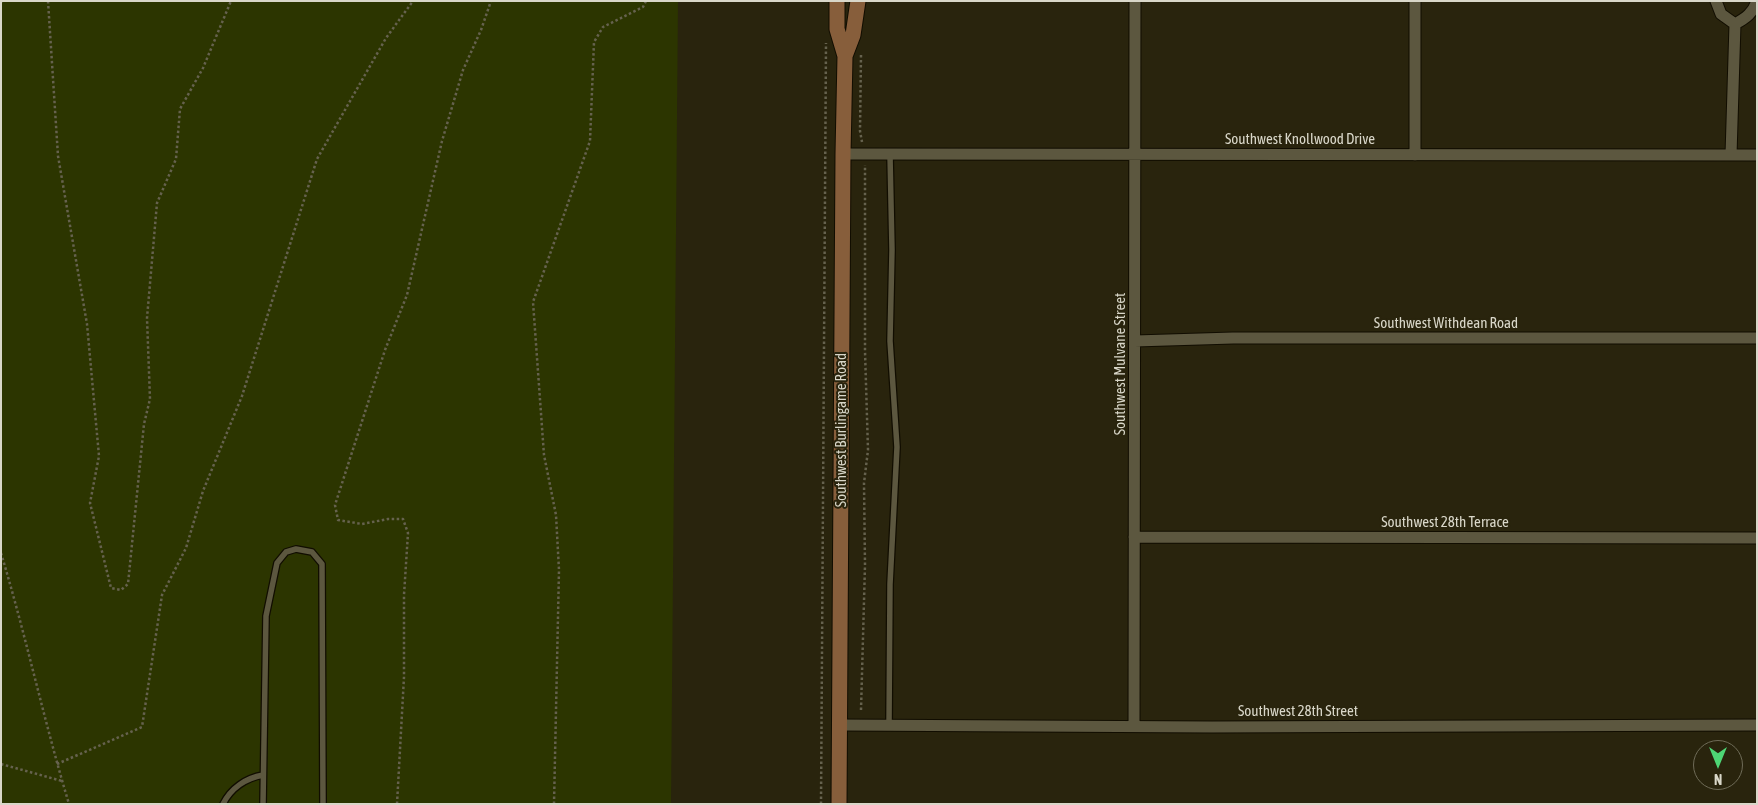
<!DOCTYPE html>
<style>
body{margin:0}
#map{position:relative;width:1758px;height:805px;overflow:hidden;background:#29240d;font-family:"Asap Condensed",sans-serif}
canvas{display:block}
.frame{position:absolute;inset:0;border:2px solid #d9d7c9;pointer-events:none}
.north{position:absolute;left:1693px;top:740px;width:50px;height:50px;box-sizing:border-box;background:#29240d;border:1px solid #6f6c58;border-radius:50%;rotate:180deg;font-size:14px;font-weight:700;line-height:20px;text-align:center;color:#d9d7c9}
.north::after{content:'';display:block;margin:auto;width:18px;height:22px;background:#4ed675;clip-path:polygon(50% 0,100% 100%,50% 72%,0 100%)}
</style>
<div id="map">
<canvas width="1758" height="805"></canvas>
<div class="frame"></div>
<div class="north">N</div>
</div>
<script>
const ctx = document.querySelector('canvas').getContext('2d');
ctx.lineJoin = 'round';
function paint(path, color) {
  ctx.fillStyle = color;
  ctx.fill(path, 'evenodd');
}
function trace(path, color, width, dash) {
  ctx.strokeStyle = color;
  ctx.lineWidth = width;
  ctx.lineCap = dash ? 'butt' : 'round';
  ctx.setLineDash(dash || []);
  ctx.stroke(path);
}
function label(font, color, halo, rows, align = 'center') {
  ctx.font = font + ' "Asap Condensed",sans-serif';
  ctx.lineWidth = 4;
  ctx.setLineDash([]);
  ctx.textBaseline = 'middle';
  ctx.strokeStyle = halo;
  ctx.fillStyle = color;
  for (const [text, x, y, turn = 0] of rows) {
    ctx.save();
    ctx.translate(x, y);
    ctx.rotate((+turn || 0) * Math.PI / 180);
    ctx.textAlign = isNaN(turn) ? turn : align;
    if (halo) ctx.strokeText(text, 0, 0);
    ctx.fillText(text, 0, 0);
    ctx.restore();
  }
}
const green = new Path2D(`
 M1,1h677l-7,803h-670z`);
const path = new Path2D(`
 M48,1l10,155 29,168 12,132 -9,47 21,85 10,2 7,-6 16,-160 6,-25 -3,-81 10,-115 19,-44 4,-50 23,-41 28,-67
 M1,2l1,-1
 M861,55l-1,76 2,11
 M1,553c25,83 43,168 68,251
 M861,710l4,-145 -1,-82 4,-33 -3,-99v-186
 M1,764l61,17
 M57,764l85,-37 20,-132 24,-47 17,-57 39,-95 75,-237 69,-121 27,-37
 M397,804l7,-127v-82l4,-62 -5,-14h-15l-26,5 -24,-4 -3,-15 50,-155 22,-55 35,-154 21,-71 18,-40 10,-29
 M554,804l5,-234 -3,-55 -12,-60 -11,-153 57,-161 4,-99 9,-15 40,-20 3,-6
 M821,804l5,-761`);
const service = new Path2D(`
 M889,725l1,-141 7,-137 -7,-106 2,-91 -2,-95
 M223,804c8,-16 23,-26 40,-29
 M263,804l3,-188 11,-53 9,-11 10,-3 16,3 10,12 1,240`);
const minor = new Path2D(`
 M1415,1v154
 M1716,1l5,13 14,10
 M1735,24c11,-6 18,-11 22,-23
 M843,154l914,1
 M1731,155l4,-131
 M1135,341l98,-3h524
 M1134,537l623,1
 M839,725l373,2 545,-2
 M1134,726l1,-725`);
const secondary = new Path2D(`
 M837,1v28l8,27 -2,98 -4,650
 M845,56l8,-21 5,-34`);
const streetNames = [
 ["Southwest Knollwood Drive",1300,139],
 ["Southwest Withdean Road",1446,323],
 ["Southwest Mulvane Street",1120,364,-90],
 ["Southwest Burlingame Road",841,430,-90],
 ["Southwest 28th Terrace",1445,522],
 ["Southwest 28th Street",1298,711]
];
paint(green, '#2c3500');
trace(service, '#110d00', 8);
trace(minor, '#110d00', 13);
trace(secondary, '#110d00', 17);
trace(path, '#66624e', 2.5, [2.5, 2.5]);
trace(service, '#5c573f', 5.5);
trace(minor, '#5c573f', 11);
trace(secondary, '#875e3b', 15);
label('15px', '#d9d7c9', '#29240d', streetNames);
</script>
